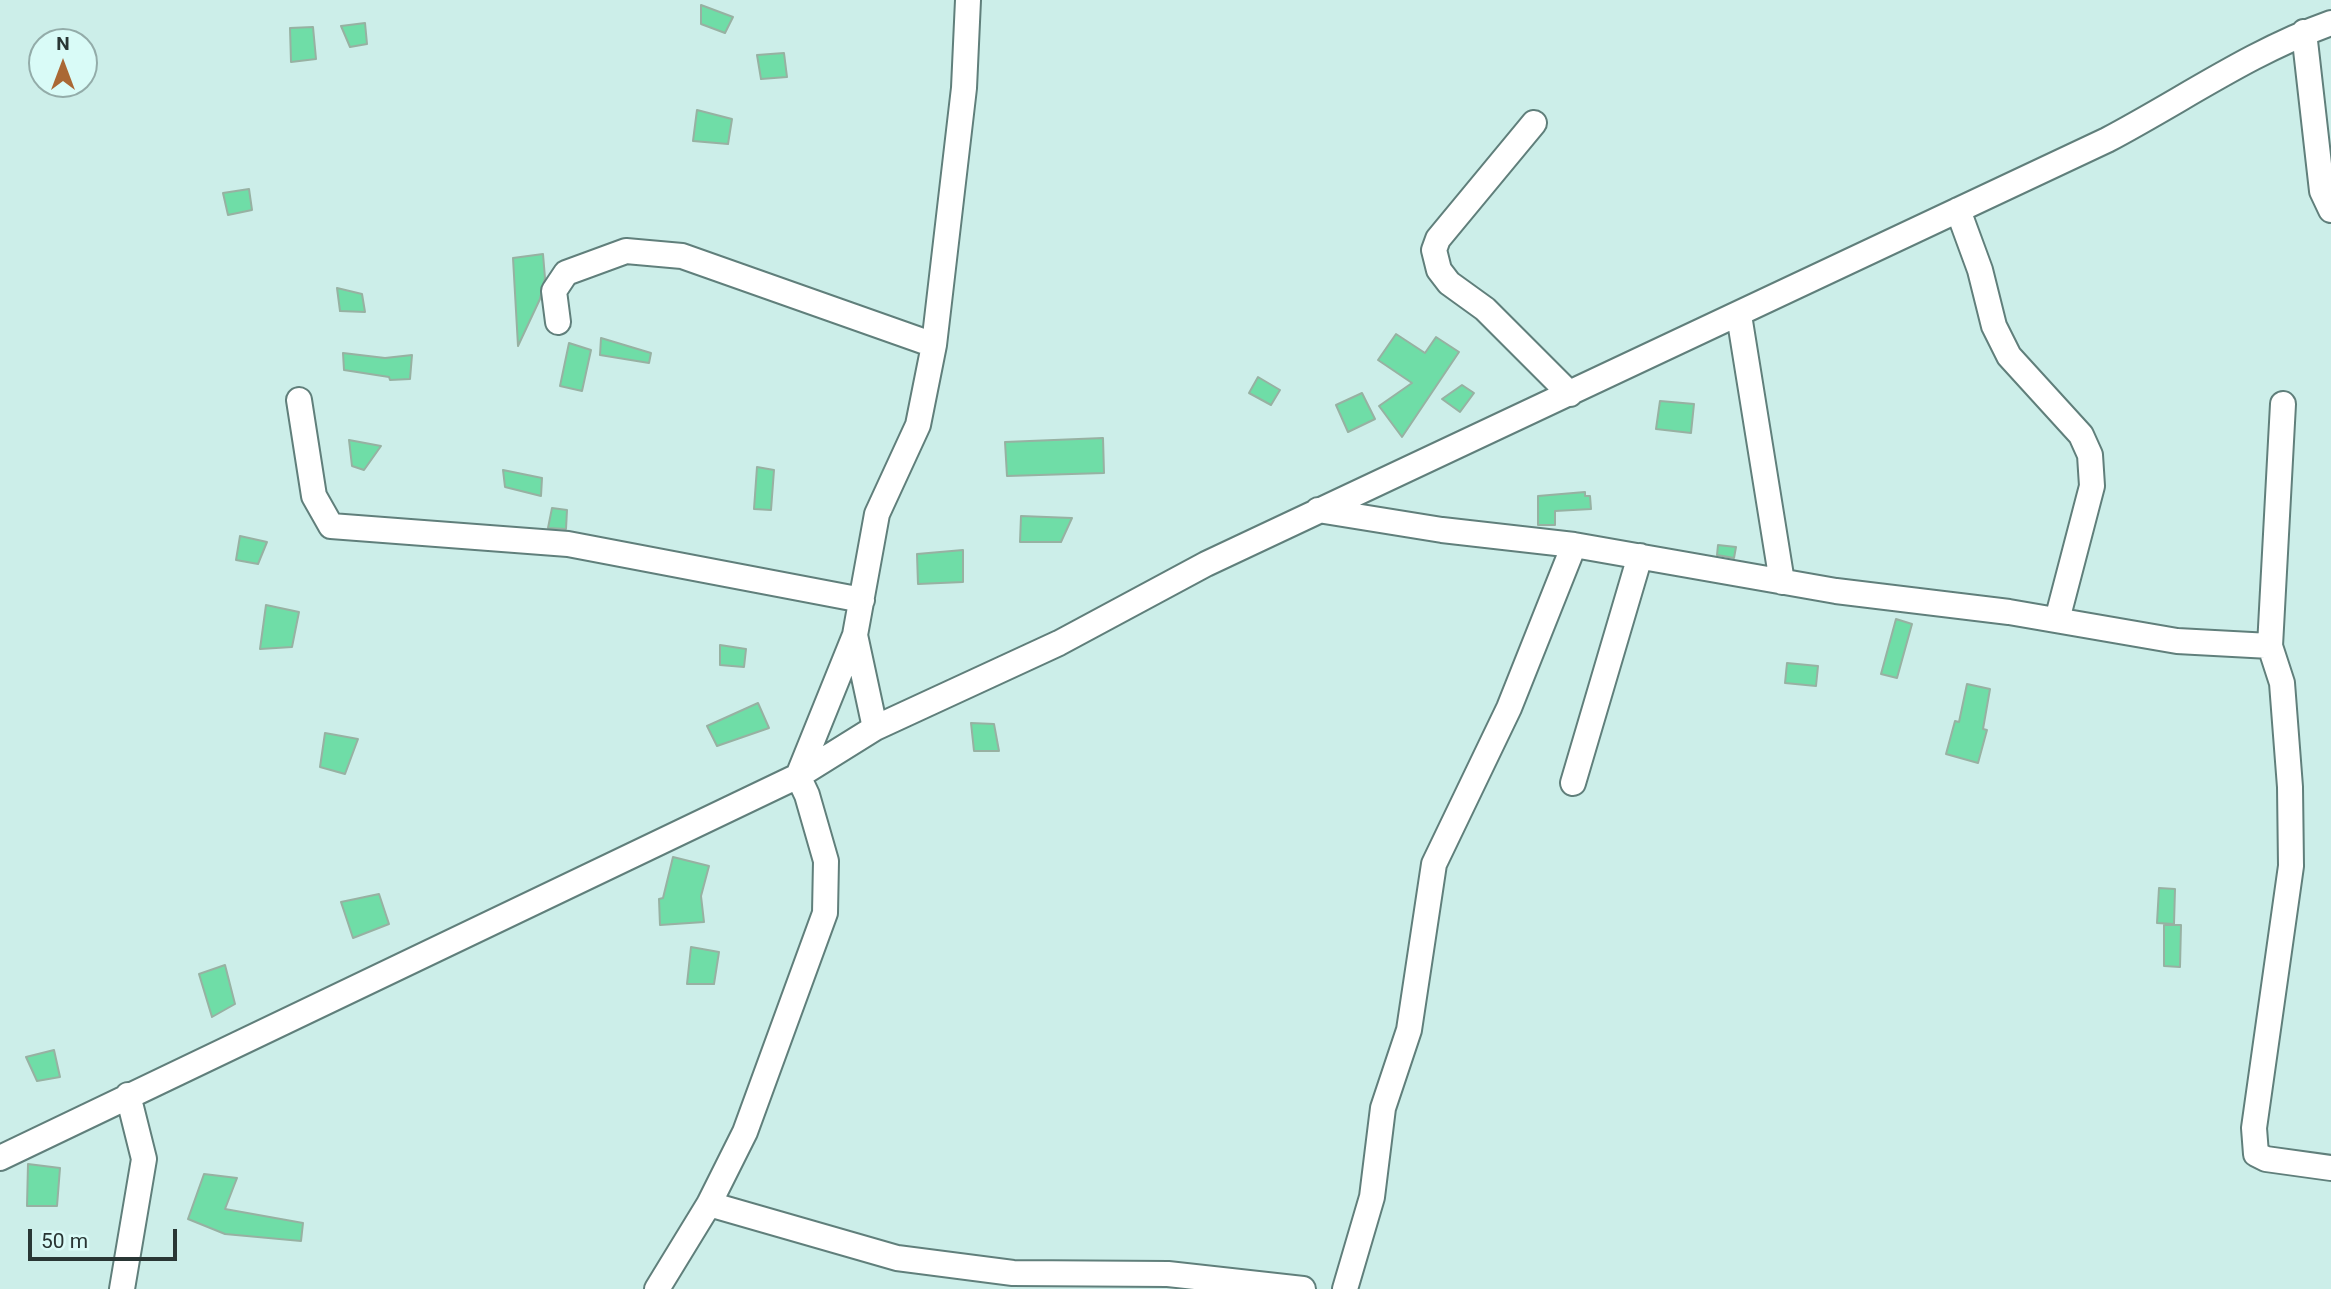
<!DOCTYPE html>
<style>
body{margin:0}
#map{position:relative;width:2331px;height:1289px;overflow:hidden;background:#cceee9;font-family:Roboto,sans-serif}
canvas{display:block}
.north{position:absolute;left:28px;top:28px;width:70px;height:70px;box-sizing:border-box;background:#d9fbf7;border:2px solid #93aca9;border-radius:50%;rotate:0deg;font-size:19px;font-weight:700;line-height:28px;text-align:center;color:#293634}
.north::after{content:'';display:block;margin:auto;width:24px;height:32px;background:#aa6834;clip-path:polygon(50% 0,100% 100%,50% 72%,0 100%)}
.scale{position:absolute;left:28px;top:1229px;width:149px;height:32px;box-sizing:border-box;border:4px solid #293634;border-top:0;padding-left:9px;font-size:21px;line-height:24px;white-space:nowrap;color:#293634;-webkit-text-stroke:5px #d9fbf7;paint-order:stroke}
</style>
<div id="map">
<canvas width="2331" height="1289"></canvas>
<div class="north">N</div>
<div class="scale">50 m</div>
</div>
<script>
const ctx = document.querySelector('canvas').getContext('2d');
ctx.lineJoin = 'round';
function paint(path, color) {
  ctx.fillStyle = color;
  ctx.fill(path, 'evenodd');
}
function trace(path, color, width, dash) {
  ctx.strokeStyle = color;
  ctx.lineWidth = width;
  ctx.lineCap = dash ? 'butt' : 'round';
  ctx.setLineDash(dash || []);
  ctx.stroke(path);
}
const building = new Path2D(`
 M701,5l32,12 -8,16 -24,-9z
 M365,23l2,21 -17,3 -9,-21z
 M313,27l3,32 -25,3 -1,-34z
 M784,53l3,24 -26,2 -4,-24z
 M697,110l35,9 -4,25 -35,-3z
 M249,189l3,21 -24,5 -5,-22z
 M543,254l2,24 -5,21 -22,47 -5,-88z
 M337,288l25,6 3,18 -25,-1z
 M1396,334l29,19 11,-16 23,15 -57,85 -23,-31 33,-23 -34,-23z
 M601,338l50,15 -2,10 -49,-8z
 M569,343l22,7 -9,41 -22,-5z
 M343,353l42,5 27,-3 -2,24 -20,1 -1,-3 -45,-7z
 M1258,377l22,13 -9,15 -22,-12z
 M1462,385l12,8 -14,19 -18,-13z
 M1362,393l13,26 -27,13 -12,-27z
 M1660,401l34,3 -3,29 -35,-4z
 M1103,438l1,35 -97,3 -2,-34z
 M349,440l32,6 -17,24 -12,-4z
 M757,467l17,3 -3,40 -17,-1z
 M503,470l39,8 -1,18 -36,-9z
 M1585,492v4h5l1,13 -36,2v14h-17v-29z
 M552,508l15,2 -1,19 -18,-1z
 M1021,516l51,2 -11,24h-41z
 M240,536l27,6 -9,22 -22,-4z
 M1718,545l18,2 -2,11 -17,-3z
 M963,550v32l-45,2 -1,-30z
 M266,605l33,7 -7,35 -32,2z
 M1896,619l16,5 -15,54 -16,-4z
 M720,645l26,4 -2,18 -24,-2z
 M1787,663l31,3 -2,20 -31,-3z
 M1967,684l23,5 -7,40 4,1 -9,33 -32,-9 9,-33 4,1z
 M758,703l11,25 -52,18 -10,-20z
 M971,723l23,1 5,27h-25z
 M325,733l33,6 -13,35 -25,-7z
 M673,857l36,9 -8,30 3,26 -44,3 -1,-26 4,-1z
 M2159,888l16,1 -1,35 -17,-1z
 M379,894l10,30 -36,14 -12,-36z
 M2164,925h17l-1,42 -16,-1z
 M691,947l28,5 -5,32h-27z
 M225,965l10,39 -23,13 -13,-43z
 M54,1050l6,27 -23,4 -11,-24z
 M28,1164l32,4 -3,38h-30z
 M204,1174l33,4 -12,31 78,14 -2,18 -76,-7 -37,-15z`);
const minor = new Path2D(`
 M2304,32l18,159 9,19
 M1534,123l-96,116 -4,11 5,20 10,13 36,26 85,85
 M1958,210l22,60 14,56 15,30 72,79 9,20 2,31 -35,134
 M1739,315l43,267
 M558,322l-4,-31 12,-18 60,-22 56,5 252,89
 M299,400l15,96 17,30 237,18 294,56
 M2283,404l-13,242 12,37 8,104 1,79 -37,262 2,26 10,5 65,9
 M1318,510l124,20 132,15 262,46 173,21 168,29 93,5
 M875,728l-20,-93 22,-121 41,-89 16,-80 30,-257 4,-88
 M1573,783l67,-227
 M0,1158l798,-382 77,-48 184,-85 147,-79 901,-424c74,-39 145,-89 224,-117
 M709,1204l188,54 116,15 155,1 135,15
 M122,1289l22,-130 -16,-64
 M657,1289l52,-85 36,-72 80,-219 1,-52 -19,-66 -9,-19 57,-141
 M1345,1289l27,-92 11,-89 26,-78 25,-166 75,-156 65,-163`);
paint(building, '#6fdda7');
trace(building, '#97b1a2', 2);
trace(minor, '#607f7b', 28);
trace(minor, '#fff', 24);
</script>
